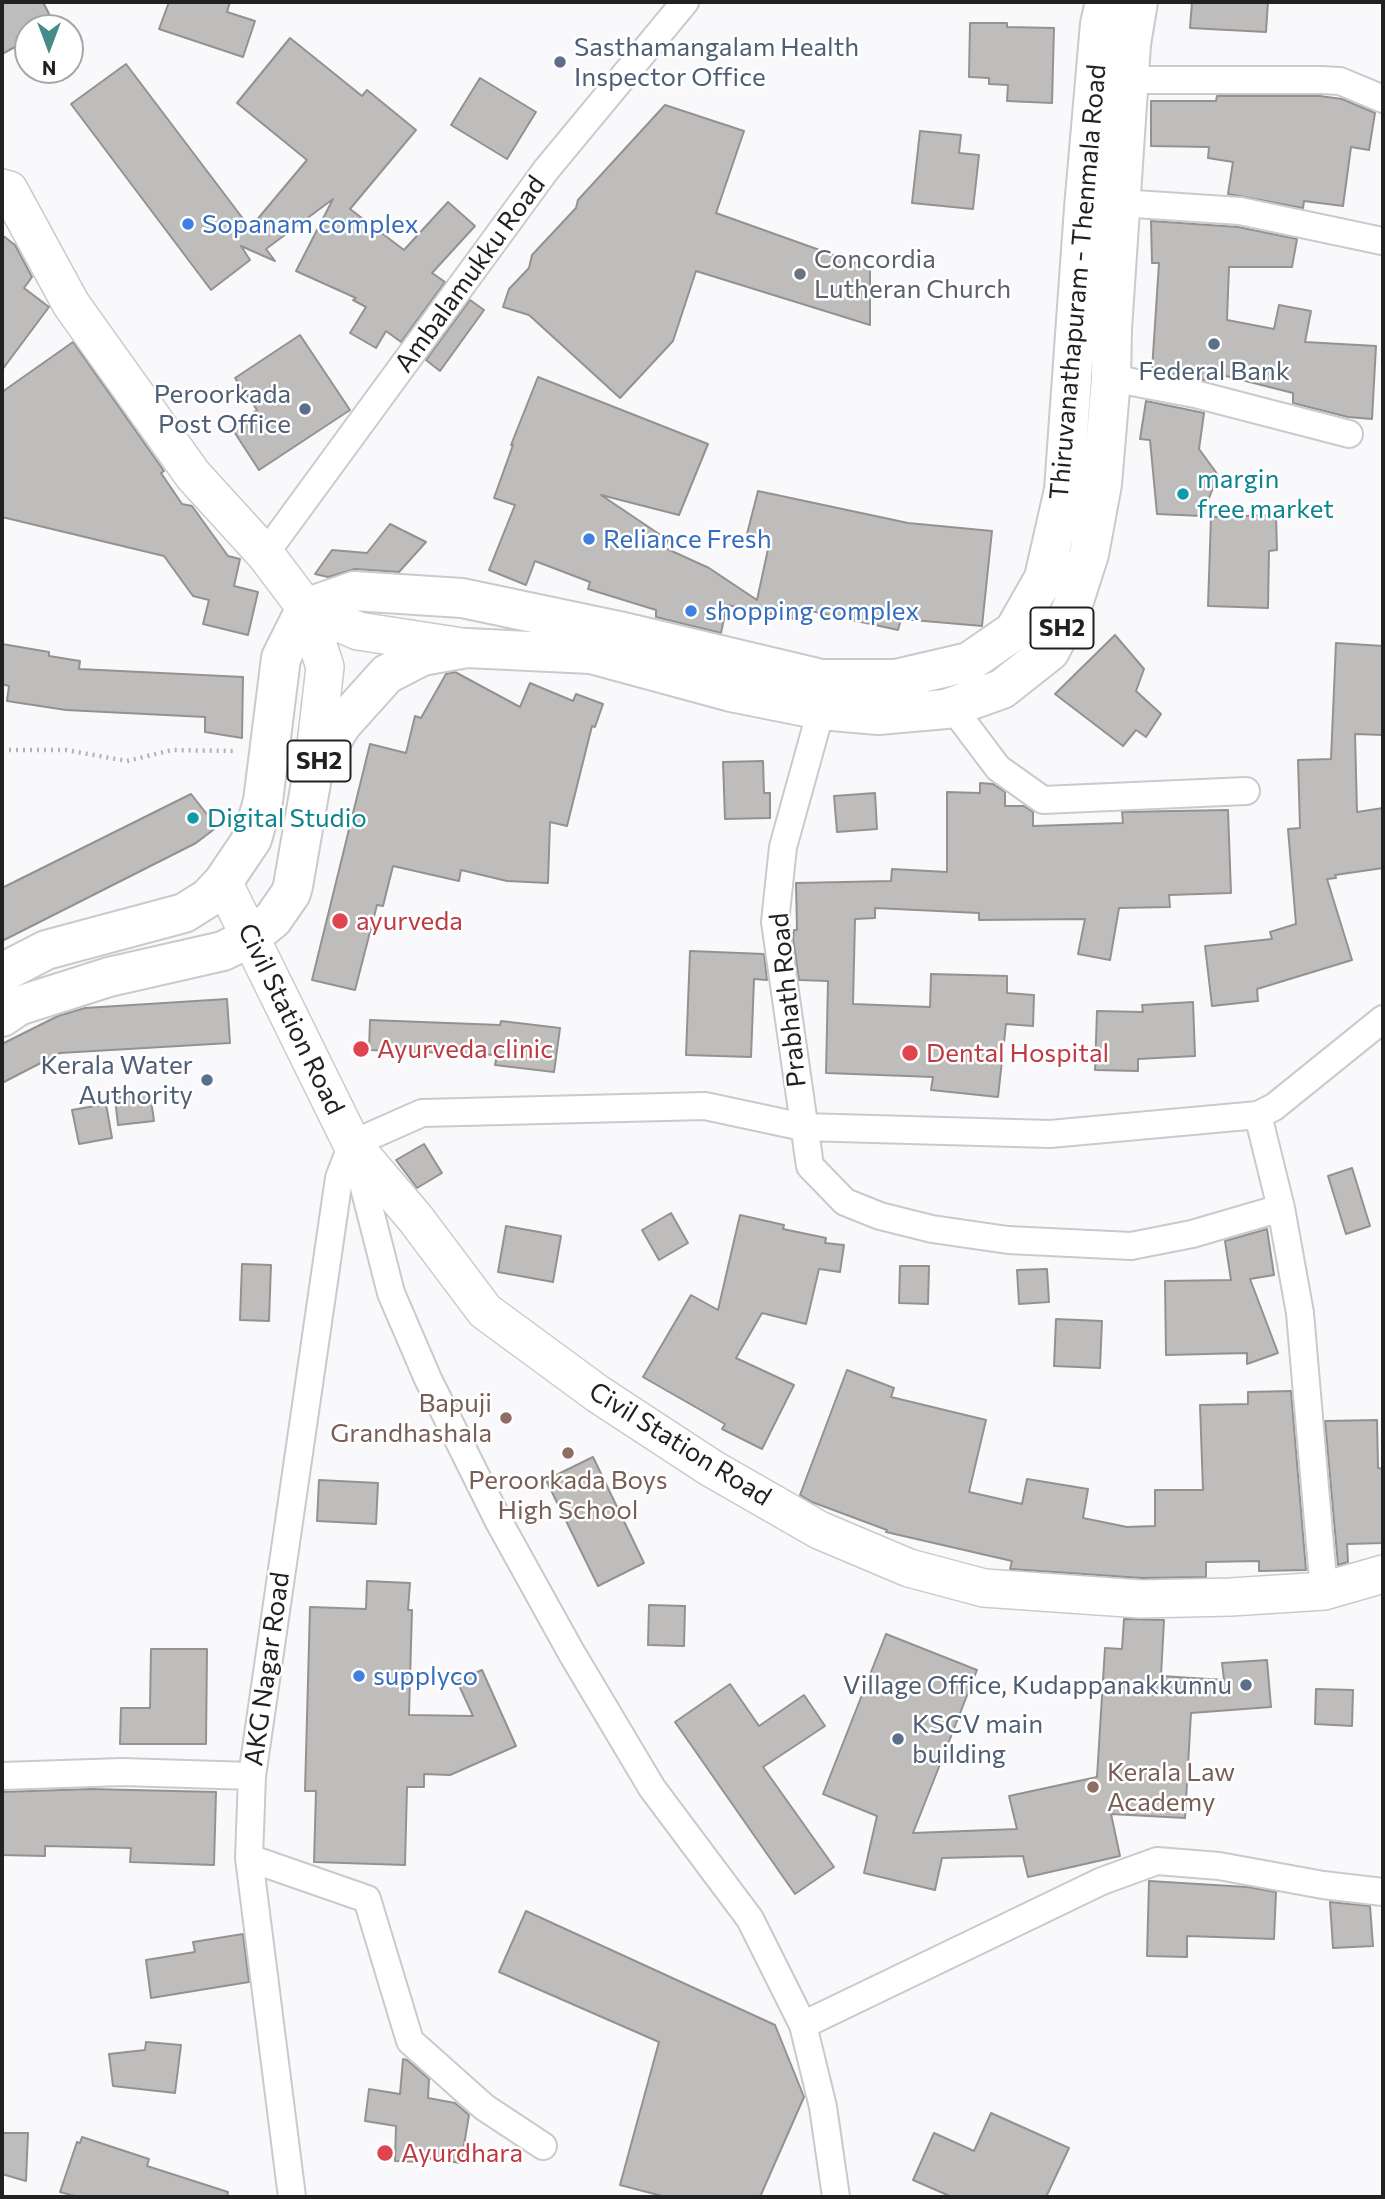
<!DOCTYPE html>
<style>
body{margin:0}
#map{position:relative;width:1385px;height:2199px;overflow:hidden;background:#f9f9fc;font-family:Commissioner,sans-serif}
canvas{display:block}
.frame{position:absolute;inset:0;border:4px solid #212122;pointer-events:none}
.north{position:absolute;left:14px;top:14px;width:70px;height:70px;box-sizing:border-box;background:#fff;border:2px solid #a6a6a7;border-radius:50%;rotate:180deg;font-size:19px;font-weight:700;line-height:28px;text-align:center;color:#212122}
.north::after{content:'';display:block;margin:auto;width:24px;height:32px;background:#448b89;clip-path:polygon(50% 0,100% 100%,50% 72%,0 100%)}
</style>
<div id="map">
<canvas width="1385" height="2199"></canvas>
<div class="frame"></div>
<div class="north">N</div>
</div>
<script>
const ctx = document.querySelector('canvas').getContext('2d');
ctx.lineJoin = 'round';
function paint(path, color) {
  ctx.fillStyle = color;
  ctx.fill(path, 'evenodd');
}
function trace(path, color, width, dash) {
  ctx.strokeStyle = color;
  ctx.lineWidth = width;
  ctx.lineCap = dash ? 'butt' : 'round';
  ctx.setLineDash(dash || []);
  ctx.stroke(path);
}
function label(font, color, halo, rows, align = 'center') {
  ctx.font = font + ' Commissioner,sans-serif';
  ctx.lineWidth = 5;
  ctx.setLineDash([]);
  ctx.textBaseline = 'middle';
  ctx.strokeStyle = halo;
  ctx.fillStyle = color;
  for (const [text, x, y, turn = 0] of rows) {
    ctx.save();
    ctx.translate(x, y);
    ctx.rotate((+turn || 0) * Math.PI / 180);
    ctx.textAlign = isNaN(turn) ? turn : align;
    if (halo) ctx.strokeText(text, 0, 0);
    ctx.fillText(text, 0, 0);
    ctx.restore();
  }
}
const building = new Path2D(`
 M2,2h41l13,26h-28v12l-26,14z
 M169,2h61l-3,10 28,9 -12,36 -84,-28z
 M1192,2h76l-2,30 -76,-4z
 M970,23h37v4l47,1 -2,75 -45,-2 1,-16 -19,-1v-6l-20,-1z
 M290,38l72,58 5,-6 49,40 -66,79 54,41 44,-48 27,24 -43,47 13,9 -44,60 -15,-11 -10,17 -26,-15 16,-26 -13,-7 3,-2 -60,-27 37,-72 -67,50 9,12 -34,-15 9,14 -39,30 -140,-186 55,-40 124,164 57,-68 -70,-57z
 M480,78l56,34 -29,47 -56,-34z
 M1217,96h103l22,3 33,14 -6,37 -18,-3 -8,59 -39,-5 -1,7 -75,-14 5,-32 -25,-4 1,-11 -58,-1v-45h65z
 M665,105l79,26 -28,82 154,55v57l-174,-54 -23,70 -53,57 -91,-83 -26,-8 6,-18 20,-21 3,-13 44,-47 2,-8z
 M920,131l41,4 -2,18 20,2 -6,54 -61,-6z
 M1151,221l87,6 59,12 -5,28h-63l-2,53 47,9 5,-24 32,6 -6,31 71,4 -4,73 -24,-2 -55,-14v-10l-83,-21 -1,9 -57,-11 7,-107h-7z
 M2,235l13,10 17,32 -8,11 25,19 -47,63z
 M470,300l14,10 -44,61 -14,-11z
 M300,335l50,75 -91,60 -28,-43 26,-17 -22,-32z
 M73,342l91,129 -3,2 21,31 10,2 36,50 12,3 -6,27 24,6 -10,43 -45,-11 6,-24 -16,-4 -29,-40 -162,-39v-125z
 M538,377l170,67 -29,71 -78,-20 67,45 -3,8 44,20 48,32 13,-60 -23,-6 11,-43 150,32 84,8 -10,95 -81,-7 -3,11 -101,-22 -2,11 -68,-14 -6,28 -65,-16v-7l-68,-21 2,-7 -55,-21 -9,24 -37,-15 26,-65 -21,-7 19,-53h-2z
 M1146,401l58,12 -5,36 19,26 -16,41 -45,-2 -7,-74 -10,-1z
 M1276,515l1,35 -8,1 -1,57 -60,-2 3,-89z
 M390,524l36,18 -27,30 -44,-3 -27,8 -13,-3 17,-24 35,3z
 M1115,635l29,34 -8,22 25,23 -15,23 -10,-7 -13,16 -68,-52z
 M1336,643l47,3v89l-28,-1 2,78 26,-4v60l-48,7 1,3 -9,1 25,81 -95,29 1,12 -46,5 -7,-60 67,-7 -2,-7 26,-8 -8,-95 12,-1 -2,-68 33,-1z
 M2,644l47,8v4l31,5 -1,8 164,8 -1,61 -37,-6v-15l-139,-7 -59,-9 2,-15 -7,-2z
 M455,672l65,35 10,-24 43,18 3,-7 27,10 -8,23 -3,-1 -25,100 -17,-4 -2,61 -41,-2 -46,-11 -2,11 -66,-15 -10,40 -6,-1 -22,85 -43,-10 58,-236 36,9 9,-37 6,2 25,-44z
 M763,761l1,32h6v25l-45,1 -2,-57z
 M980,783l13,1 12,8v14h19l9,6v14l90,-3 -1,-11 106,-2 3,83 -62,2 1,12 -51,1 -9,52 -32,-6 7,-35 -106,1v-7l-104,-5v10l-20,1 -2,85 77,3 1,-33 76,2v17l27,2 -1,31 -27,-2 -8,73 -67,-7 2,-13 -107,-4 2,-92 -29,-1 -6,-41 1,-9h3l-1,-47 95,-2 1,-12 55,3v-80l33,1z
 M875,793l2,36 -40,3 -3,-36z
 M191,794l26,33 -21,16 -194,98v-53z
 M690,951l74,3 3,26 -13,-1 -3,78 -65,-2z
 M227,999l3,44 -170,10 -58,30v-39l56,-28 27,-8z
 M1193,1002l2,54 -57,3v12l-43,-1 2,-59 46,1 -1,-7z
 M370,1020l130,5 1,-4 59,7 -6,44 -59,-7 2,-10 -128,-5z
 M150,1093l4,28 -36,4 -3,-27z
 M106,1104l6,34 -33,6 -7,-34z
 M424,1144l18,29 -25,15 -21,-28z
 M1352,1168l18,58 -24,8 -18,-58z
 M671,1213l17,30 -29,17 -17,-30z
 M740,1215l44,10 -1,4 43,9 -1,5 19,2 -4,27 -21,-3 -13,55 -44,-11 -26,45 58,27 -32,64 -40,-20 3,-5 -82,-47 48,-82 27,15z
 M506,1226l55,10 -8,46 -55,-10z
 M1267,1229l7,46 -24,4 28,74 -31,11v-11l-81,2 -1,-74 66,-1 -6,-39z
 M242,1264l29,1 -2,56 -29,-1z
 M900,1266h29l-1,38 -29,-1z
 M1047,1269l2,33 -30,2 -2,-34z
 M1056,1319l46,2 -2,47 -46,-2z
 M847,1370l47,18 -3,9 95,23 -17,72 53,12 5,-25 61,10 -5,29 44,9 28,-1v-36h48l-3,-85 48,-1v-12l43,-1 15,179 -47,1v-10l-53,1v15l-64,1 -132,-9 2,-8 -126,-29 1,-2 -75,-28 -12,-7z
 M1377,1420l1,48 5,1v74l-36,1 1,18 -10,3 -13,-144z
 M593,1457l51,106 -46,23 -52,-106z
 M319,1480l59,3 -2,41 -59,-3z
 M367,1581l43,2 -2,27h4l-3,105 64,1 -16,-35 25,-11 34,76 -66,29 -26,-1v13h-17l-2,78 -91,-3 2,-71h-11l5,-184 56,2z
 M649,1605l36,1 -1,40 -36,-1z
 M1124,1619l40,1 -3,56 63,4 -2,-17 45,-3 4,47 -80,6 -6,105 -74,-4 9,42 -92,21 -5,-21 -81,2 -7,32 -71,-17 13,-57 -54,-22 63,-160 91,36 -64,163 104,-4 -8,-33 88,-19 8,-129 17,1z
 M151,1649h56l-1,95h-86l1,-36h29z
 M730,1684l29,42 45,-31 21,31 -62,41 71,100 -39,27 -120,-172z
 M1316,1689l37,1 -1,36 -37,-2z
 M90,1789l126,3 -2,73 -84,-3 1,-14 -86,-2v10l-43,-1v-63z
 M1149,1881l98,6 29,5 -2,47 -87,-3v21l-40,-1z
 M1330,1902l40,4 3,40 -40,2z
 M526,1911l249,114 29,72 -44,100h-94l-46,-12 39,-143 -160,-70z
 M243,1934l6,48 -98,16 -5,-38 49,-8 -2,-10z
 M146,2042l35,3 -6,48 -62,-7 -4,-32 36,-4z
 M403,2059l4,1 22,19 -1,19 27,5 14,12 -8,48 -42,-6v5l-24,-1 1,-35 -31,-5 4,-32 31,5z
 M991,2113l78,35 -23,49h-94l-39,-17 21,-47 40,18z
 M2,2133h26l-2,48 -24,-7z
 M82,2137l67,22 -2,7 81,26 -1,5h-149l-18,-5 17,-50 3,1z`);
const path = new Path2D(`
 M9,750h57l61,11 45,-11 62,1`);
const minor = new Path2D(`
 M1129,80h192l19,1 43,18
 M1120,203l120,8 142,30
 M1111,378l84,16 154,40
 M265,554l281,-384 139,-168
 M952,707l46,61 45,32 203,-9
 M821,710l-38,137 -8,75 35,244 35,36 35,14 52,13 76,11 123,6 61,-12 89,-26
 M1258,1115l23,93 19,105 24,278
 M352,1144l70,-31 283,-7 98,21 247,7 208,-19 16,-8 109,-88
 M355,1152l36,141 37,86 71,143 72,130 81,136 98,131 53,106 20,82 13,90
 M2,1776l120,-4 130,4
 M249,1858l118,41 43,142 74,66 59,39
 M803,2025l299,-144 55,-20 62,5 104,19 60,7
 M292,2197l-43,-339 3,-82 87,-598 13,-34`);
const secondary = new Path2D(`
 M2,188l7,2 62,114 122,171 72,79 41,54 19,59 -12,104
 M306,608l52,23 104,16
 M223,882l129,262 63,74 70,93 113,83 113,74 108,62 90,38 75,20 157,11 90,-2 93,-6 59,-17`);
const primary = new Path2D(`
 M2,973l44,-23 138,-37 24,-15 15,-16 29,-43 11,-38 18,-143 25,-50 48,-17 108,7 157,33 202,48h75l73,-17 45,-31 30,-53 20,-88 20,-282 16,-184 5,-22
 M2,1017l16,-11 91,-29 114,-26 28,-14 22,-18 18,-26 2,-7 20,-115 29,-47 45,-50 35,-18 45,-8 124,6 140,38 90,18 57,5 68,-6 56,-20 48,-38 21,-41 18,-56 13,-70 9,-106 1,-49 19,-285 7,-42`);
const markers = [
 [560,62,7,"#5c6f8a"],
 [188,224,7,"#3f7fe0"],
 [800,274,7,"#6b7280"],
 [1214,344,7,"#5c6f8a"],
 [305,409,7,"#5c6f8a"],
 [1183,494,7,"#0f9aa8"],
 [589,539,7,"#3f7fe0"],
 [691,611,7,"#3f7fe0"],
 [193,818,7,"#0f9aa8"],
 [340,921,9,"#e0444e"],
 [361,1049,9,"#e0444e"],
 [910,1053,9,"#e0444e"],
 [207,1080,7,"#5c6f8a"],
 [506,1418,7,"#8d6e63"],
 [568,1453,7,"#8d6e63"],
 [359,1676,7,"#3f7fe0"],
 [1246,1685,7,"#5c6f8a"],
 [898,1739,7,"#5c6f8a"],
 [1093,1787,7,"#8d6e63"],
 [385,2153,9,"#e0444e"]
];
const shields = [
 [1062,628,63],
 [319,761,63]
];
const shieldNames = [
 ["SH2",1062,628],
 ["SH2",319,761]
];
const serviceNames = [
 ["Sasthamangalam Health",574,47,"left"],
 ["Inspector Office",574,77,"left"],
 ["Federal Bank",1214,371,"center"],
 ["Peroorkada",291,394],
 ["Post Office",291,424],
 ["Kerala Water",193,1065],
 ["Authority",193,1095],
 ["Village Office, Kudappanakkunnu",1232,1685],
 ["KSCV main",912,1724,"left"],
 ["building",912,1754,"left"]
];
const shopNames = [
 ["Sopanam complex",202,224],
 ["Reliance Fresh",603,539],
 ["shopping complex",705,611],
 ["supplyco",373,1676]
];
const worshipNames = [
 ["Concordia",814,259],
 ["Lutheran Church",814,289]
];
const streetNames = [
 ["Ambalamukku Road",470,274,-54],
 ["Thiruvanathapuram - Thenmala Road",1078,282,-85],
 ["Prabhath Road",788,1000,-96],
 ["Civil Station Road",291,1019,64],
 ["Civil Station Road",680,1444,32],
 ["AKG Nagar Road",267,1669,-82]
];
const cultureNames = [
 ["margin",1197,479],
 ["free market",1197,509],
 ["Digital Studio",207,818]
];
const healthNames = [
 ["ayurveda",356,921],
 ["Ayurveda clinic",377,1049],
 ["Dental Hospital",926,1053],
 ["Ayurdhara",401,2153]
];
const educationNames = [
 ["Bapuji",492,1403],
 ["Grandhashala",492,1433],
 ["Peroorkada Boys",568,1480,"center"],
 ["High School",568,1510,"center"],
 ["Kerala Law",1107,1772,"left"],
 ["Academy",1107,1802,"left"]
];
paint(building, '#bfbdbc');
trace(building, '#949290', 2);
trace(minor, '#c9cacc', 30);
trace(secondary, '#c9cacc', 40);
trace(primary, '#c9cacc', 42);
trace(path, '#b2b2b5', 4.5, [2, 5]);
trace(minor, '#fff', 26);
trace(secondary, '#fff', 37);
trace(primary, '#fff', 38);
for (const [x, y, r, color] of markers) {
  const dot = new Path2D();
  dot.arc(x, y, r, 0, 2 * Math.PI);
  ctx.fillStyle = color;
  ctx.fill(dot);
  trace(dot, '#fff', 2.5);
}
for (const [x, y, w] of shields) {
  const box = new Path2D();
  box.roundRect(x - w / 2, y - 20.5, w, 41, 5);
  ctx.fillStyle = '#fff';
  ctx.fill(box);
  trace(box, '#212122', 2);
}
label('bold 24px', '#212122', null, shieldNames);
label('26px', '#4e5e75', '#fff', serviceNames, 'right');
label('26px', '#366cbe', '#fff', shopNames, 'left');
label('26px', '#5b616d', '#fff', worshipNames, 'left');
label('26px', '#212122', '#fff', streetNames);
label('26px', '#0d838f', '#fff', cultureNames, 'left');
label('26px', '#be3a42', '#fff', healthNames, 'left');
label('26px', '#785e54', '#fff', educationNames, 'right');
</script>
